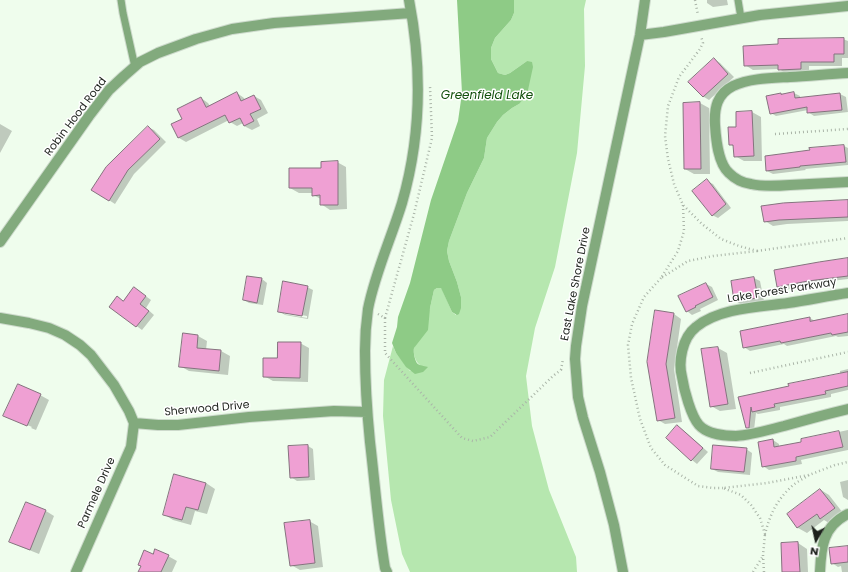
<!DOCTYPE html>
<style>
body{margin:0}
#map{position:relative;width:848px;height:572px;overflow:hidden;background:#effded;font-family:Poppins,sans-serif}
canvas{display:block}
.north{position:absolute;left:796px;top:520px;width:40px;height:40px;-webkit-text-stroke:3px #fff;paint-order:stroke;rotate:189deg;font-size:11px;font-weight:700;line-height:16px;text-align:center;color:#1d221c}
.north::after{content:'';display:block;margin:auto;width:14px;height:18px;background:#1d221c;clip-path:polygon(50% 0,100% 100%,50% 72%,0 100%)}
</style>
<div id="map">
<canvas width="848" height="572"></canvas>
<div class="north">N</div>
</div>
<script>
const ctx = document.querySelector('canvas').getContext('2d');
ctx.lineJoin = 'round';
function paint(path, color) {
  ctx.fillStyle = color;
  ctx.fill(path, 'evenodd');
}
function trace(path, color, width, dash) {
  ctx.strokeStyle = color;
  ctx.lineWidth = width;
  ctx.lineCap = dash ? 'butt' : 'round';
  ctx.setLineDash(dash || []);
  ctx.stroke(path);
}
function label(font, color, halo, rows, align = 'center') {
  ctx.font = font + ' Poppins,sans-serif';
  ctx.lineWidth = 3;
  ctx.setLineDash([]);
  ctx.textBaseline = 'middle';
  ctx.strokeStyle = halo;
  ctx.fillStyle = color;
  for (const [text, x, y, turn = 0] of rows) {
    ctx.save();
    ctx.translate(x, y);
    ctx.rotate((+turn || 0) * Math.PI / 180);
    ctx.textAlign = isNaN(turn) ? turn : align;
    if (halo) ctx.strokeText(text, 0, 0);
    ctx.fillText(text, 0, 0);
    ctx.restore();
  }
}
const green = new Path2D(`
 M514,0h72l-2,9 1,57 -8,87 -22,114 -20,61 -9,48 6,50 17,64 27,67 1,15h-167l-8,-18 -11,-54 -8,-84 1,-36 9,-34 3,7 14,18 10,-6c-5,-3 -7,-12 -6,-17l16,-40 4,-18 3,-2 4,-1 11,25 4,3 5,-18 -4,-15 -8,-21 -2,-10 2,-10 18,-48 17,-35 3,-20 10,-16 6,-7 9,-7 7,-4 8,-43 -17,12 -5,2 -7,-2 -7,-14v-11l4,-10 16,-18 3,-7z`);
const water = new Path2D(`
 M457,0h57v13l-3,7 -16,18 -4,10v11l7,14 7,2 5,-2 17,-12 5,1 1,5 -5,23 -3,7 -6,7 -7,4 -9,7 -6,7 -10,16 -3,20 -17,35 -18,48 -2,10 2,10 8,21 4,15v11l-2,6 -2,1 -5,-3 -11,-24h-4l-3,2 -4,18 -2,22 -14,18c-1,4 1,14 4,16 3,2 8,2 10,3l-5,5 -8,2 -9,-7 -10,-14 -4,-10 5,-16 1,-10 12,-34 21,-83 27,-79 4,-28z`);
const shadow = new Path2D(`
 M707,0h20l1,5 -15,2 -6,-4z
 M843,39l5,2v17h-6v8h-33v7l-22,1 -8,-5 -26,1 -8,-5 34,-20z
 M714,59l6,4 14,14 -25,23 -5,-3 -14,-15z
 M237,93l7,5 1,2 9,-4 7,4 7,13 -11,6 3,7 -8,4 -8,-4 -1,-3 -6,3 -7,-4 -1,-2 -43,22 -7,-4 4,-19 18,-21 7,5 2,3z
 M794,93l6,3v2l40,-4 6,3 2,15 -34,4 -6,-4v-2l-32,6 -5,-3z
 M700,103l9,5 1,66h-16l-9,-5z
 M752,112l9,5 1,44h-18l-9,-5v-9l-5,-3 7,-16z
 M0,124l12,7 -12,22z
 M148,127l6,3 12,12 -32,32 -19,30 -22,-14z
 M844,146l4,2v17l-43,4 1,1 -33,4 -6,-3z
 M337,162l9,5 1,42 -17,1 -9,-6v-5l-8,-4v-2h-14l-9,-5 32,-19z
 M707,181l6,3 18,24 -13,10 -6,-3z
 M848,201v20l-61,3 -14,2 -8,-5z
 M848,259v20l-34,4v1l-30,6 -6,-3z
 M754,278l6,3 4,20 -23,3 -6,-3z
 M262,279l5,4 -4,22 -14,-2 -5,-3z
 M706,284l6,3 6,13 -18,9 1,2 -9,4 -5,-4z
 M307,287l6,3 -5,29 -23,-4 -6,-4zM284,312l23,4v2l-23,-4z
 M135,288l16,12 -5,8 8,7 -12,15 -31,-23 7,-9 6,4z
 M656,312l18,2 7,5 -7,50 8,53 -17,2 -7,-4z
 M848,315v21l-10,1 -2,-1 -49,10 -3,-2 -34,7 -6,-4 66,-29 5,3z
 M198,336l9,5 -1,9 15,1 9,5 -2,19 -39,-4 -9,-5z
 M300,343l9,5 -1,34 -35,-1 -9,-5 14,-17z
 M718,348l9,5 9,56 -16,2 -9,-5z
 M848,369v21l-17,4v3l-51,10v3l-22,4 -2,-1 -2,17 -4,-2v2l2,1 -6,-3 -6,-30 100,-23v-4z
 M40,395l9,5 -13,30 -5,-2 1,-1 -19,-8z
 M678,427l5,3 25,22 -11,12 -5,-4 -25,-22z
 M848,430v20l-47,10 1,4 -33,6 -6,-4 10,-26 6,4v3l23,-4v-3z
 M308,446l5,3 2,31 -18,1 -6,-4z
 M746,449l6,4 -2,22 -32,-3 -6,-3z
 M848,480v20l-5,-3 -3,-15z
 M206,483l9,6 -8,25 -12,-3 -4,14 -18,-5 -8,-5z
 M821,490l8,5 14,18 -14,10 -5,-3 -17,13 -9,-5 -10,-14z
 M26,503l20,8 8,5 -15,38 -20,-8 -8,-5z
 M309,521l9,5 5,41 -23,3 -9,-5z
 M798,543l9,6 1,23h-25z
 M848,547v25h-6l-1,-6 -3,1 -6,-4z
 M153,555l15,1 9,5 -5,11h-33z`);
const building = new Path2D(`
 M844,38v16h-10v8h-33v7l-23,1v-5l-34,1 -1,-20 35,-2v-5z
 M714,58l14,16 -25,23 -15,-15z
 M237,92l4,9 13,-6 7,14 -11,5 4,7 -10,5 -4,-8 -11,5 -4,-8 -47,23 -7,-14 11,-5 -5,-10 24,-12 5,10z
 M794,92l1,6 45,-5 2,17 -35,3v-6l-37,7 -4,-18 15,-3v1z
 M700,102l1,67h-17l-1,-66z
 M752,111l2,45 -20,1 -1,-12h-4l-1,-18h8v-15z
 M148,126l12,13 -32,31 -19,31 -18,-11 15,-23z
 M844,145l2,17 -46,4v1l-34,4 -1,-15 45,-6 -1,-2z
 M338,161v44h-18v-10l-8,1v-8h-23v-20h32v-6z
 M707,179l19,25 -14,12 -20,-25z
 M848,200v17l-69,3 -15,2 -3,-16 22,-3z
 M848,258v18l-40,5 -31,6 -3,-17 45,-8z
 M247,276l15,2 -5,25 -14,-3z
 M754,277l4,21 -24,3 -3,-20z
 M283,281l25,5 -6,30 -24,-4z
 M706,283l7,14 -18,9 1,1 -10,5 -8,-16z
 M134,287l12,9 -6,8 9,7 -13,16 -27,-20 8,-11 6,5z
 M655,310l19,3 -8,51 9,54 -18,3 -10,-59z
 M848,314v18l-16,3 -1,-2 -50,10 -1,-2 -37,7 -3,-17 70,-14v4z
 M183,333l15,2 -1,13 24,2 -2,21 -40,-4z
 M278,342h23l-1,36 -37,-1v-19h14z
 M718,347l10,57 -18,3 -9,-58z
 M848,372v14l-23,5 1,3 -52,10 1,3 -23,5 -1,-5 -2,21h-3l-8,-31 51,-11 -1,-2z
 M18,384l23,10 -14,32 -24,-10z
 M677,425l26,23 -12,13 -25,-23z
 M839,431l4,16 -47,10v4l-34,6 -4,-25 15,-3 1,8 27,-5v-3z
 M308,445l1,32 -19,1 -2,-32z
 M713,445l34,3 -3,24 -33,-3z
 M174,474l32,9 -8,27 -12,-3 -4,13 -19,-5z
 M820,489l15,19 -15,11 -3,-5 -20,14 -10,-14z
 M26,502l20,8 -16,40 -21,-8z
 M310,520l5,43 -25,3 -6,-43z
 M798,542l2,30h-18l-1,-29z
 M848,546v16l-17,2 -2,-16z
 M155,549l14,6 -8,17h-23l3,-6 -3,-1 6,-15 9,4z`);
const path = new Path2D(`
 M695,0l3,15
 M775,134l73,-5
 M683,205l1,26 -6,20 -17,27 27,-17 25,-5 44,-5 -18,-5 -18,-7 -19,-15 -19,-19 -9,-21 -6,-25 -3,-23 3,-30 11,-29 21,-28 3,-6 -2,-7
 M757,251l91,-13
 M661,278l-17,19 -12,27 -4,21 3,33 9,41 11,29 14,17 33,21 15,2h10
 M378,314l7,4v35l77,85 11,3 17,-4 63,-61 9,-7
 M385,318l29,-104 18,-76 -2,-52
 M561,370l2,-11
 M750,373l98,-21
 M809,475c-6,4 -13,7 -18,12 -15,14 -21,28 -26,47l-5,-16 -9,-13 -10,-10 -18,-7 44,-5 42,-8 26,-10 13,-3
 M753,572l10,-16
 M764,572l-1,-17 2,-21`);
const lane = new Path2D(`
 M121,0l2,13 12,54
 M738,0l3,18`);
const street = new Path2D(`
 M640,35l24,-3 96,-17 88,-9
 M848,73c-19,1 -39,3 -58,4 -18,1 -40,1 -57,9 -16,8 -19,22 -18,39 1,15 3,38 14,48 6,6 14,10 22,11 12,3 26,2 39,1 20,-1 39,-2 58,-3
 M0,242l89,-126 20,-26 15,-14 16,-14 18,-9 38,-14 36,-10 42,-6 137,-10
 M848,293c-20,3 -40,7 -60,10 -29,4 -69,5 -92,24 -14,11 -18,35 -14,50 2,13 9,39 17,48 8,9 26,11 37,11 16,-1 32,-6 48,-10 21,-6 43,-12 64,-17
 M0,318l29,5 20,5 16,7 15,10 11,10 23,30 15,26 5,12 -3,24 -55,125
 M134,423l24,2h20l71,-8 85,-6 33,1
 M387,572l-2,-4c-7,-42 -10,-84 -15,-126 -3,-30 -5,-60 -5,-91 0,-13 1,-28 3,-42 7,-36 23,-70 34,-106 19,-66 20,-136 7,-203
 M623,572l-9,-47 -14,-53 -17,-54 -5,-21 -3,-38 1,-13 6,-40 58,-271 5,-35
 M820,572c1,-25 3,-46 28,-58`);
const streetNames = [
 ["Robin Hood Road",76,117,-53],
 ["East Lake Shore Drive",576,284,-79],
 ["Lake Forest Parkway",782,291,-9],
 ["Sherwood Drive",207,409,-5],
 ["Parmele Drive",97,493,-66]
];
const waterNames = [
 ["Greenfield Lake",487,96]
];
paint(green, '#b6e7af');
paint(water, '#8ecb86');
paint(shadow, '#0003');
paint(building, '#efa0d3');
trace(building, '#85737e', 1);
trace(lane, '#cddacc', 9);
trace(street, '#cddacc', 12);
trace(path, '#aab5a8', 2.5, [1, 3]);
trace(lane, '#82aa7d', 7);
trace(street, '#82aa7d', 10);
label('11px', '#1d221c', '#fff', streetNames);
label('italic 12px', '#13500d', '#fff', waterNames);
</script>
